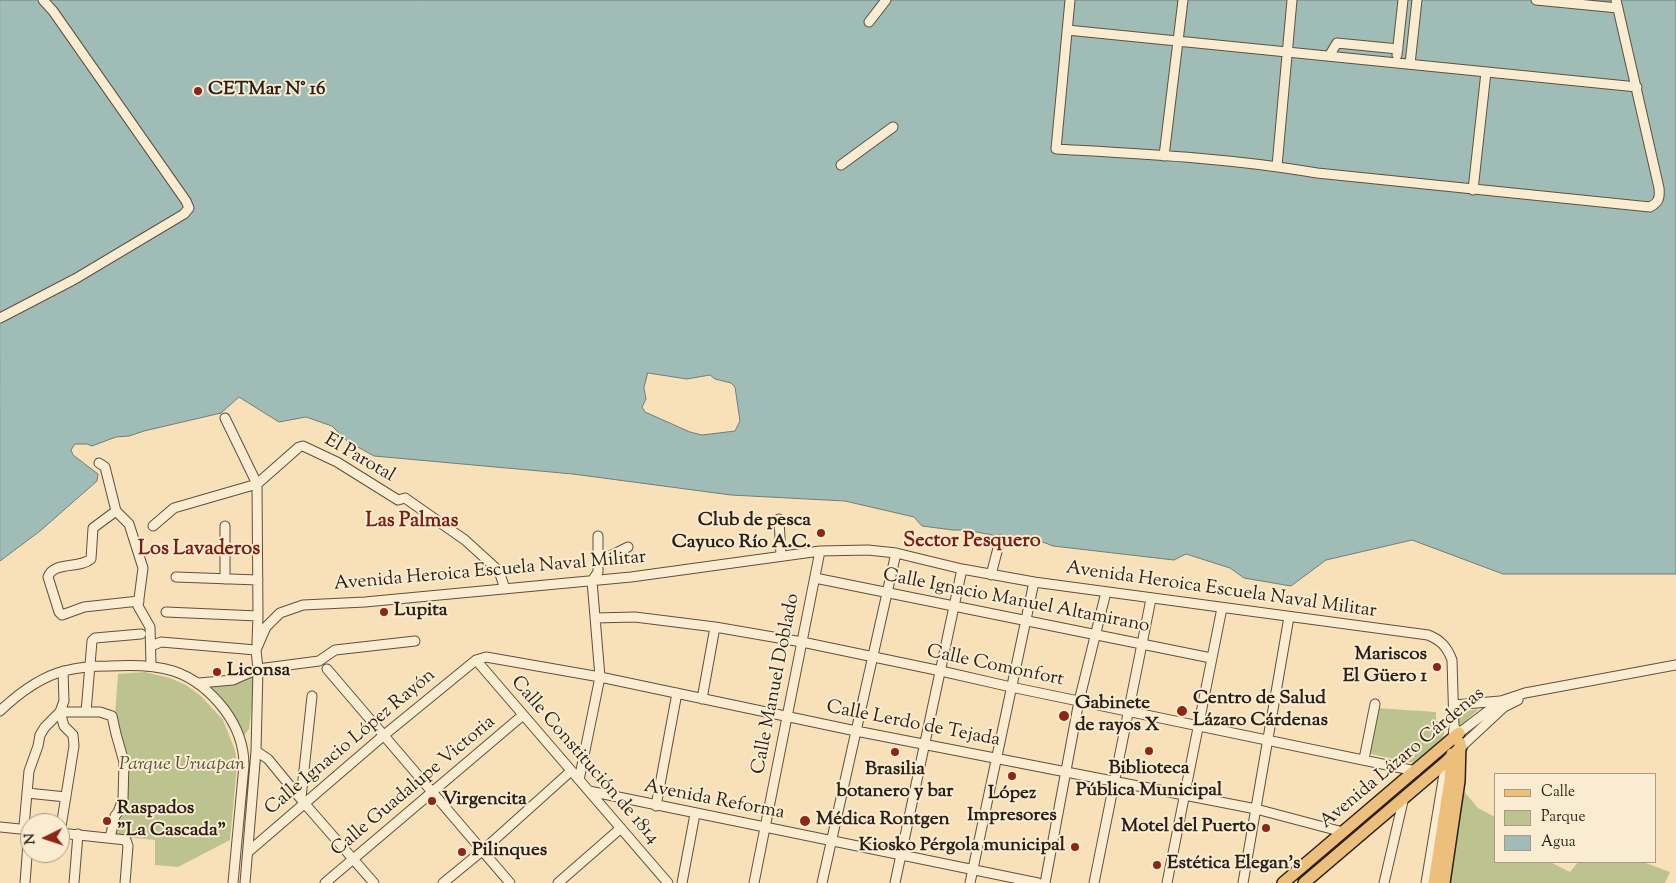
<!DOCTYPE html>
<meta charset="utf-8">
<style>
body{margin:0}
#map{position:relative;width:1676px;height:883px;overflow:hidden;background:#f8e1b8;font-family:"Sorts Mill Goudy",serif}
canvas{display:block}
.legend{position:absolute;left:1494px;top:773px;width:162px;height:90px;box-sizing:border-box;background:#faecd1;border:1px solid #a89a87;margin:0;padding:6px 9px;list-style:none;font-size:15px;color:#2c1f17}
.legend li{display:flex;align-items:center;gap:10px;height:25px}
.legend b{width:25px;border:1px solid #a89a87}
.north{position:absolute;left:20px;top:813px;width:50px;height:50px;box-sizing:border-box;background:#faecd1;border:1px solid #a89a87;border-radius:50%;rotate:266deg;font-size:14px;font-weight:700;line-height:20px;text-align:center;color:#2c1f17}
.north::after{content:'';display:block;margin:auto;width:18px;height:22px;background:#8f2418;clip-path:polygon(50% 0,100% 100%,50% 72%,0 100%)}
</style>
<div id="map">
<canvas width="1676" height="883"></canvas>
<ul class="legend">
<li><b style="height:6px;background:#ecc07c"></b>Calle</li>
<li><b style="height:14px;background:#bcc38f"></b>Parque</li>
<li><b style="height:14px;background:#9fbcb7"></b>Agua</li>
</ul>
<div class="north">N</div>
</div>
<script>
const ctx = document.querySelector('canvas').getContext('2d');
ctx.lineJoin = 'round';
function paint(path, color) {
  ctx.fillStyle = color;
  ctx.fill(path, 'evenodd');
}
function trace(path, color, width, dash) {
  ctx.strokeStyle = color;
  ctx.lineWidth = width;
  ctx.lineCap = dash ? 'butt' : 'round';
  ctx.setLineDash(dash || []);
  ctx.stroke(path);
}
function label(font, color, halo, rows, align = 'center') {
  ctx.font = font + ' "Sorts Mill Goudy",serif';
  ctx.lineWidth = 4;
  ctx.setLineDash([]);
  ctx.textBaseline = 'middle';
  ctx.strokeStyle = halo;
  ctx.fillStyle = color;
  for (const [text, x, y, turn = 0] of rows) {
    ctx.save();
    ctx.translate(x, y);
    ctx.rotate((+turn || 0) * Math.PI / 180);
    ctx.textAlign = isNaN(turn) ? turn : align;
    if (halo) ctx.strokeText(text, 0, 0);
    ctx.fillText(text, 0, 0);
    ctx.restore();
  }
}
const green = new Path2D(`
 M145,672l25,6 16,7 15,11 22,24 12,30 2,15 -7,75 -52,27 -23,-2v-25l-42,-4 12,-37 -10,-84 3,-41z
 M256,674l-7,55 -6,8 -14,-29 -23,-22c24,-1 28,-2 50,-12z
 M1376,708l60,4v9l8,1 1,6 -2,10 -29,25 -48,-10z
 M1479,709l-20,18h-1l-1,-10 3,-5z
 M1461,788l17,20 17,9v45h55l20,10 8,-10h65l27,10 -5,11h-217z`);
const water = new Path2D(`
 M0,0h1676v574h-173l-91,-34 -86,20 -35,26 -47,-8 -14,-10 -44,-14 -12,6 -121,-14 -13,-5 -29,-1 -19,-5 -26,-5h-13l-31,-4 -8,-9 -69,-16 -114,-6 -158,-21 -199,-18 -27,-15 -15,-15 -26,-9 -27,5 -40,-25 -18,16 -77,18 -15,5 -13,1 -24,9 -5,-2h-12l-4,6 2,5 25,19 -1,7 -57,50 -40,30zM648,373l39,6 23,-4 5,4 16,4 4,4 5,34 -5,10 -33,4 -12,-3 -45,-20 -3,-5 4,-8 -2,-11z`);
const minor = new Path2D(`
 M1070,0l-14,149c87,5 175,9 261,24l333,34c9,-5 10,-9 9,-19l-43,-188
 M1536,0l82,8
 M869,22l17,-22
 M1067,30l570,57
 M1397,55l6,-55
 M1329,56l8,-13 61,6
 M1410,64l7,-64
 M1164,156l19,-156
 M841,165l52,-38
 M1277,166l15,-166
 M1473,190l13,-118
 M0,318l75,-39 109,-65 5,-6 -3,-7 -133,-190 -10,-11
 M225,418l32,66 1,132 -1,27
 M99,463l6,4 11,44 13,13 14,44 -5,38 12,21 1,38
 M116,511l-23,17 -2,31c-12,10 -37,2 -43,18l11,35 3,3 22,-8 55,-6
 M779,519l2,37
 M153,526l21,-18 83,-24 42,-37 4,-1 34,16 61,38 7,-2 60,42 34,31 6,18
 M598,562l30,-15
 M991,575l9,-35
 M176,577l82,3
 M815,578l396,80
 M225,579v-53
 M166,612l92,4
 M595,618l40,-1 80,10 87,15 139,29 70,16 405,84
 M151,646l10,-4 95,8
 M476,660l192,223
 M327,669l183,214
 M199,683l34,-3 25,-11 61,-8 16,-11 80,-9
 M702,699l13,-72
 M1454,705l46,-4
 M0,711c18,-17 40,-34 64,-40 15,-4 30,-5 45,-5 50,-3 83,2 115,43 12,16 20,36 20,56l-11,118
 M86,712l6,-71 3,-3 46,-4
 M1456,729l3,4 42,-32 24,-8 151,-28
 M1461,747l43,-40 14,-7
 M256,751l12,8 37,45 69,79
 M1364,759l11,-55
 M579,780l21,-103 -8,-96 6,-9v-36
 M589,791l449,92
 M27,793l39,4
 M301,798l11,-102
 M656,806l21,-113
 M0,827l30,3
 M60,833l14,-87 -1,-11 -9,-9 -4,-14 4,-11 -1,-30
 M60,833l66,7 2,6 -3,37
 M248,852l135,-116 93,-76 10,-3 114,20 256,54 400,78 87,23
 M25,883l4,-53 -5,-4 5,-55 9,-25 2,-11 5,-8 15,-15h40l12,4 4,18 8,28 -1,37 -5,13 -3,4 -5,22
 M74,883l4,-49
 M245,883l11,-132 2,-82 -2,-19 10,-23 14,-14 23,-8 62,-3 266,-25 189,-26 48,-1 28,3 66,16 72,13 394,53c13,5 19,12 24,25l2,67 -1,11
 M325,883l198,-168
 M443,883l39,-32 89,-80
 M558,883l63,-55
 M682,883l13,-69
 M754,883l66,-332
 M822,883l74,-330
 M895,883l67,-314
 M970,883l64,-301
 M1045,883l34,-182 27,-109
 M1094,883l57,-284
 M1167,883l55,-275
 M1243,883l46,-266
 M1384,883l20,-86
 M1426,883l20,-121`);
const major = new Path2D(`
 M1283,883l176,-150
 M1304,883l142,-121 15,-15
 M1434,883l16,-103 2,-26
 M1444,883l15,-102 1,-38`);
const markers = [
 [198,91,5,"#8f2418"],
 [821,533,5,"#8f2418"],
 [384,612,5,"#8f2418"],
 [1437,667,5,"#8f2418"],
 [217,672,5,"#8f2418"],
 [1182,711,6,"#8f2418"],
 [1064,716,6,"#8f2418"],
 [1149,751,5,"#8f2418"],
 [895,752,5,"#8f2418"],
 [1012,776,5,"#8f2418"],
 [432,801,5,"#8f2418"],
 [107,821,5,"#8f2418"],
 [805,821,6,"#8f2418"],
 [1266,828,5,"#8f2418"],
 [1075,847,5,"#8f2418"],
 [462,852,5,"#8f2418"],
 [1157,865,5,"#8f2418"]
];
const poiNames = [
 ["CETMar N° 16",208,91],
 ["Club de pesca",811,522,"right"],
 ["Cayuco Río A.C.",811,544,"right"],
 ["Lupita",394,612],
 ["Mariscos",1427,656,"right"],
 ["El Güero 1",1427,678,"right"],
 ["Liconsa",227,672],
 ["Centro de Salud",1193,700],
 ["Lázaro Cárdenas",1193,722],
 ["Gabinete",1075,705],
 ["de rayos X",1075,727],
 ["Biblioteca",1149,770,"center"],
 ["Pública Municipal",1149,792,"center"],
 ["Brasilia",895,771,"center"],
 ["botanero y bar",895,793,"center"],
 ["López",1012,795,"center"],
 ["Impresores",1012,817,"center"],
 ["Virgencita",442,801],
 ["Raspados",117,810],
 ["\"La Cascada\"",117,832],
 ["Médica Rontgen",816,821],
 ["Motel del Puerto",1256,828,"right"],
 ["Kiosko Pérgola municipal",1065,847,"right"],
 ["Pilinques",472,852],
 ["Estética Elegan's",1167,865]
];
const streetNames = [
 ["El Parotal",359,459,30],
 ["Avenida Heroica Escuela Naval Militar",490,572,-5],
 ["Avenida Heroica Escuela Naval Militar",1221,591,8],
 ["Calle Ignacio Manuel Altamirano",1016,602,11],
 ["Calle Comonfort",995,667,12],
 ["Calle Manuel Doblado",777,684,-79],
 ["Calle Lerdo de Tejada",913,725,11],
 ["Calle Ignacio López Rayón",351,743,-40],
 ["Avenida Lázaro Cárdenas",1403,759,-40],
 ["Calle Constitución de 1814",584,761,49],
 ["Calle Guadalupe Victoria",414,787,-40],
 ["Avenida Reforma",714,801,11]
];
const parkNames = [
 ["Parque Uruapan",182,766]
];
const neighbourhoodNames = [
 ["Las Palmas",412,523],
 ["Sector Pesquero",972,543],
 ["Los Lavaderos",199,551]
];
paint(green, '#bcc38f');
paint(water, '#9fbcb7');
trace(water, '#717d77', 1);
trace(minor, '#5f503f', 11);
trace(major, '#2c1f17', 14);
trace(minor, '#faecd1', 9);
trace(major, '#ecc07c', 11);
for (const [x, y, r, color] of markers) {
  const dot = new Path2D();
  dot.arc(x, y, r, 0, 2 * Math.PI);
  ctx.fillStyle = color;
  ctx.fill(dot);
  trace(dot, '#faecd1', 2);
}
label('bold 19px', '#2c1f17', '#faecd1', poiNames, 'left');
label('19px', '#2c1f17', '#faecd1', streetNames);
label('italic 19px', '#57503b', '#faecd1', parkNames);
label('bold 20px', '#7a1f14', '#faecd1', neighbourhoodNames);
</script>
